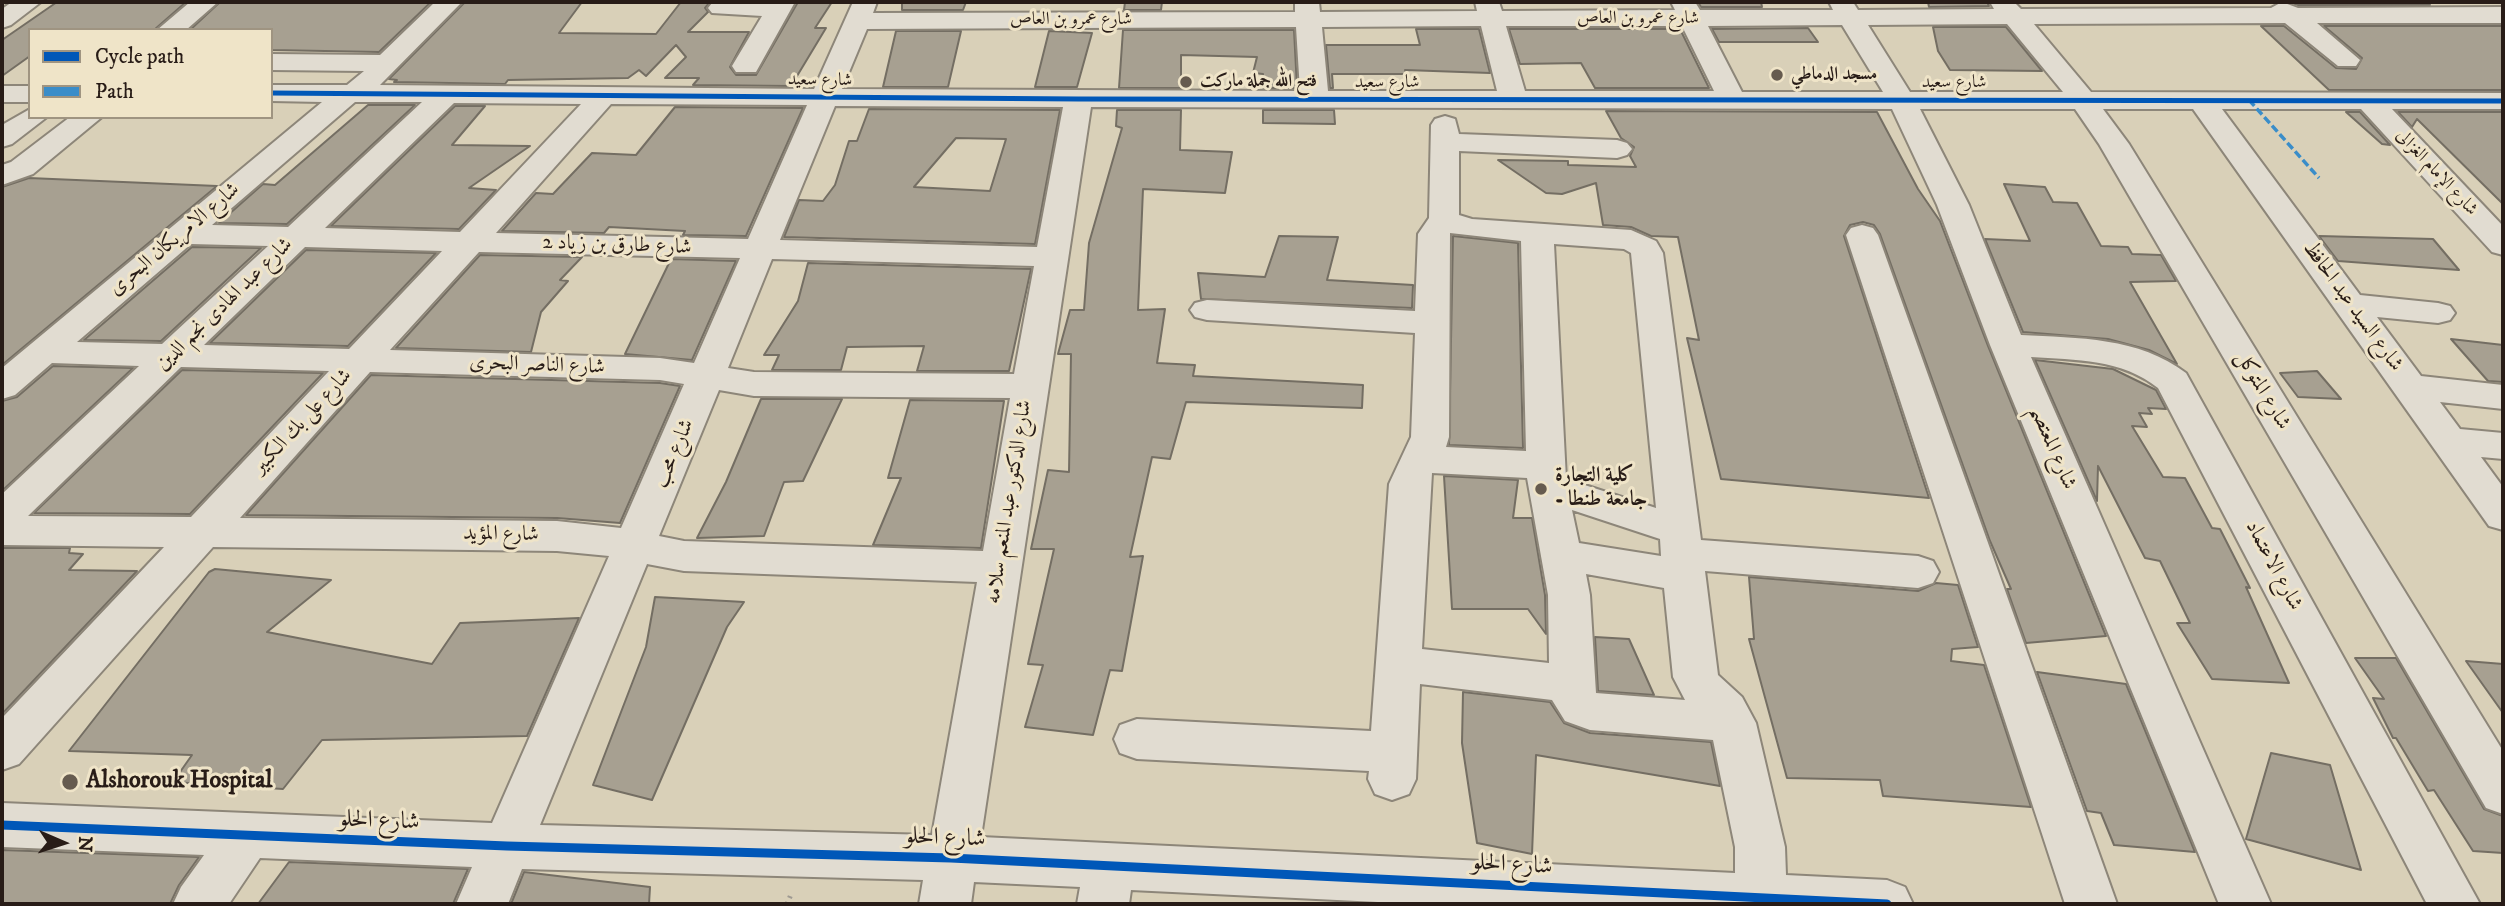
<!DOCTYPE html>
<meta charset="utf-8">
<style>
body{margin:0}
#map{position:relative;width:2505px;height:906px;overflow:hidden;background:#d9d0b8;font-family:"IM FELL DW Pica",serif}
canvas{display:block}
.frame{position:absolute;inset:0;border:4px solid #281c17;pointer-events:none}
.legend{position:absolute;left:28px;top:28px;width:245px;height:91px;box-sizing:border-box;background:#efe4c8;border:2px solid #9f9481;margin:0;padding:9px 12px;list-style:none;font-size:21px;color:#281c17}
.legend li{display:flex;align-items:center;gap:14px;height:35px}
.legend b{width:35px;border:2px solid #9f9481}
.north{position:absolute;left:28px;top:808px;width:70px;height:70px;-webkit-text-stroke:5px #efe4c8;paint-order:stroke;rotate:93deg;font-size:19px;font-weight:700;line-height:28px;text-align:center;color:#281c17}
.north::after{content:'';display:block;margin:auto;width:24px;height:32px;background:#281c17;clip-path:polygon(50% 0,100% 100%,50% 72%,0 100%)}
</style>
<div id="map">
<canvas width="2505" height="906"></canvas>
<div class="frame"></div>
<ul class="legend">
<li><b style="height:9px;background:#0057b8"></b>Cycle path</li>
<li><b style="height:9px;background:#3a8dc9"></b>Path</li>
</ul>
<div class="north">N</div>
</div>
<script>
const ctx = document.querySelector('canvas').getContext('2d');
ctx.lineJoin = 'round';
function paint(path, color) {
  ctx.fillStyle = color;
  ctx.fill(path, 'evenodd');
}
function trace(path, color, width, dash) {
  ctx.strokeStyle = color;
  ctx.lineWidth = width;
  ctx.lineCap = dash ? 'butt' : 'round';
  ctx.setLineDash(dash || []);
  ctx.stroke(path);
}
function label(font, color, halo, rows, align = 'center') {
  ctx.font = font + ' "IM FELL DW Pica",Amiri,serif';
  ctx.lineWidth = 6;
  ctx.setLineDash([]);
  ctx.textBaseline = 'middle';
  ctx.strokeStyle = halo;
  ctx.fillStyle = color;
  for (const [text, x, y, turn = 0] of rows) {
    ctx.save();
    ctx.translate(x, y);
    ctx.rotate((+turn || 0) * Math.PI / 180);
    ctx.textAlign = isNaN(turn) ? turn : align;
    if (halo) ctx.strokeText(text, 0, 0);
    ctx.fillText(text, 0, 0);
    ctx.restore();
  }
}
const building = new Path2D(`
 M57,2h129l-32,28h-124v26l-28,20v-36z
 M220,2h211l-52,50 -108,-2v-20h-81z
 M465,2h117l-23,31 97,1 25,-32h29l-5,6 3,4 -20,20h61l-19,35 6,8h20l42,-73h34l-17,26h11l-35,58 -98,-1 6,-7h-34l21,-21 -10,-12 -30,31 -7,-6 -11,8 -120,2 -3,4 -111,-2 3,-2 -8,-1z
 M902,2h64l-3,8h-61z
 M1125,2h37l-1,8h-37z
 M1698,2h63l1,5h-61z
 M1928,2h59l2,4 -60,1z
 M2289,2h108l33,3h-132z
 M2261,26h23l52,42 20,1 6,-11 -38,-32h179v64h-174z
 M1933,27h73l36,44 -92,-1 -12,-19z
 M1808,28l10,14h-99l-7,-13z
 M1416,29h63l11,44 -85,-3 1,4h-74l1,14h-3l-4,-43h94z
 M1509,29h171l29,59h-114l-14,-25 -61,1z
 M1123,30h171l3,58h-34v-14l-10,-1 4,-16 -76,-2v33h-62z
 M896,31h65l-13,56h-65z
 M1049,31l43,2 -15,54h-42z
 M368,105h47l-128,119 -68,-1 44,-39 12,1z
 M455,106h30l-33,39 78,1 -61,42 27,2 -37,39 -128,-3z
 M675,107l128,1 -57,128 -63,-1 2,-4 -76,-4 -5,6 -102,-2 34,-38 17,1 39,-41 44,2z
 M869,109l191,1 -25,134 -251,-7 15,-37 24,1 12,-16 14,-44h8zM956,138l50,1 -16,52 -76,-4z
 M1117,110h64l-1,40 52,2 -7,41 -82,-4 -5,121 27,-1 -8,54 38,2 -2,11 170,9 -1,23 -176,-6 -16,57 -18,-2 -22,100 13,-1 -21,115 -12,-1 -17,65 -68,-8 18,-62 -15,-1 26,-115h-23l17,-79 21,2 2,-118h-13l12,-44h14l5,-67 33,-115 -6,-2z
 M1263,110h71l1,14 -72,-1z
 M1606,111l271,1 41,77 22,32 48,125 118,290 -80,7 -19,-54h4l-21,-48 -110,-307 -6,-9 -11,-3 -13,3 -6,11 85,262 -208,-19 -34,-141 12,2 -21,-103 -27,-1 -20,-9 -28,-2 -7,-42 -34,11 -16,-1 -48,-33 70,1v4l68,2 -6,-11 4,-9 -13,-9z
 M2346,112h14l30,33 -8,-1z
 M2398,112h105v92l-86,-85 -5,8z
 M29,178l188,8 -215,179v-178z
 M2004,184l41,3 8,15 24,1 24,43 27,1 4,7 29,1 15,26 -46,1 47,82 -28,-14 -41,-11 -85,-7 -38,-93 45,2z
 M1279,236l59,1 -11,43 86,5 -1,23 -211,-9 -3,-26 67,4z
 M1453,236l65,7 5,205 -74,-3z
 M2319,236l114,3 26,31 -121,-9z
 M192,247l69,1 -100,93 -77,-1z
 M306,250l130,3 -88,93 -138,-3z
 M480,255l102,2 -22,23 8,1 -27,31 -10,40 -135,-4z
 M671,259l65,2 -44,99 -67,-6z
 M808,263l223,6 -22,102h-92l7,-25 -77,1 -6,23h-69l7,-15h-15l34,-54z
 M2451,339l52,6v37l-15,-1z
 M2035,360l78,9 43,21 10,19 -18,-1 4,6 -13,-1 8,14 -15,-1 31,51 22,1 27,50 8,1 30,59 -4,-1 43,96 -77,-4 -35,-56h13l-30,-62 -15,-3 -47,-92 -1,35z
 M53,366l80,2 -131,123v-90l15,-4z
 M182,370l141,3 -133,141 -156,-1z
 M2317,371l24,28 -43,-2 -18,-24z
 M371,375l289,8 20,3 -60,137 -63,-5 -311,-3z
 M761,399h81l-39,82 -19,1 -20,54 -67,2 29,-56z
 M910,400l94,1 -23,147 -108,-3 28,-67h-13z
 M1444,476l74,4 -5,38h19l13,77 1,39 -18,-25h-76z
 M2,548h68l-1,5 14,1 -14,16 68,1 -135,143z
 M215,569l116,11 -64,52 165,32 28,-41 119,-5 -52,118 -205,4 -39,49 -110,-7 19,-27 -123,-4 140,-179z
 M1749,577l169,14 18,-8 22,2 20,62 -26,2 -1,12 33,4 47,142 -148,-11 -3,-16 -93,-2 -38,-139h5z
 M655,597l89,5 -17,25 -75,173 -59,-15 53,-138z
 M1595,637l34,2 25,56 -56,-4z
 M2355,658h41l88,151 19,7v37l-30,-2 -39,-61 -6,1 -32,-53h-3l-20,-40 11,1z
 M2466,661l37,3v49z
 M2037,672l89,12 69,168 -81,-7 -13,-32 -14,-2z
 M1463,692l87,10 14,21 26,10 121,9 9,44 -184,-31 -4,99 -55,-11 -15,-100z
 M2271,753l59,12 31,105 -115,-31z
 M2,850l197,7 -20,28 -9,19h-168z
 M289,862l179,7 -15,35h-195z
 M524,872l126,15 -1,17h-138z`);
const path = new Path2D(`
 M787,904l5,-12`);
const minor = new Path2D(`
 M12,2h29l-30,23 -9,3v-19z
 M190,2h28l-32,28h-29z
 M435,2h27l-82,83 434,4 39,-87h24l-4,11 422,-1v-10h24l1,10 157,-1 -2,-9h24l3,9 173,-1 -4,-8h24l5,8h133l-4,-8h24l5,8 136,-1 -4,-7h24l7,7 250,-1 11,-6 16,6 205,-1v16h-186l43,37 -4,6h-18l-53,-43 -251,1 57,68 412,1v16h-111l111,117v29l-11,-3 -131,-143h-139l138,186 78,8 12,3 5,7 -5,7 -12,3 -61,-6 44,59 82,9v24l-63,-7 20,27 43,4v26l-22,-2 22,30v43l-14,-4 -296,-417h-90l26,35 374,607v63l-17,-6 -387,-664 -24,-35h-155l49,96 52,130c57,3 118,2 165,38l294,531h-53l-269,-516c-36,-29 -82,-28 -127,-31l240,547h-52l-229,-559 -53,-140 -45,-96 -801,-2 -110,730 754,36v-26l-22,-107 -123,-10 -25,-9 -13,-21 -132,-16 -4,95 -7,15 -17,6 -17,-6 -7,-15 1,-8 -232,-12 -17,-6 -6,-14 6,-14 17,-6 234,12 18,-247 22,-47 4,-104 -208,-13 -12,-3 -5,-7 5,-7 12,-3 208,11 3,-77 11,-16 2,-93 4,-6 10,-3 10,3 4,15 158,6 10,3 5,6 -5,6 -10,3 -158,-7v64l13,4 159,11 25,11 7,12 38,287 217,16 15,5 6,11 -6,11 -15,5 -213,-17 13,104 24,22 14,26 29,124 1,28 101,5 18,7 8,17h-494l-288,-14 -2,14h-52l3,-17 -106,-5 -3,22h-52l4,-24 -401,-11 -14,35h-52l16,-37 -212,-9 -31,46h-56l8,-17 23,-32 -202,-8v-44l490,20 117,-267 -52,-5 -344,-4 -194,217 -17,6v-52l162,-171 -162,-2v-51l137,-128 -87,-3 -37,32 -13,4v-31l320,-266 -51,-1v-16h76l17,-14 -93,-1v-16l109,1zM2007,24l56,68h-153l-42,-67zM1842,25l41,67h-141l-34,-66zM1481,26l16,65h-169l-6,-64zM1506,26h176l32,65h-189zM1296,27l4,64 -458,-2 25,-60zM355,102h67l-134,125 -76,-2zM454,103l127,1 -121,128 -135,-4zM611,104l196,1 -59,134 -252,-6zM835,106l228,1 -26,140 -257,-7zM1450,233l71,8 5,210 -80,-4 3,-10zM191,244l77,2 -106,98 -85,-2zM1554,244l70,5 7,4 25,255 -90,-29zM305,247l137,4 -93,98 -145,-4zM479,252l261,6 -46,105 -34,-5 -270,-8zM772,259l262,7 -20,108 -260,-2 -26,-4zM181,367l148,4 -138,146 -163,-1zM370,372l290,8 24,4 -63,144 -64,-7 -317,-3zM719,390l35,6 256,2 -27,153 -299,-10 -25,-5zM1432,473l95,5 21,117 1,68 -127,-14zM1572,510l88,29 1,17 -82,-13zM647,564l37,7 293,11 -45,253 -392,-10zM1586,574l78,14 9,89 12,23 -89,-7 -6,-98z
 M795,2l-39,70h-20l-4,-6 30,-50 -50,-3 -4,-5 4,-5z
 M2,86h28v16h-28z
 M30,109v8h17l-35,27 -10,3v-22z
 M70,117h32l-69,57 -31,11v-20l9,-3z
 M1862,225l11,3 5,7 239,669h-52l-219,-669 5,-7z`);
const quiet = new Path2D(`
 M2249,100l70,78`);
const cyclewayFar1 = new Path2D(`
 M271,93l807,6 1425,2`);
const cycleway = new Path2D(`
 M2,825l505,21 444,12 936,46`);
const markers = [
 [1777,75,7,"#665b4f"],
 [1186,82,7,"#665b4f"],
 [1541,489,7,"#665b4f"],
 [70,782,9,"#665b4f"]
];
const farStreetnames = [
 ["شارع عمرو بن العاص",1638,19],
 ["شارع عمرو بن العاص",1071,20],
 ["شارع سعيد",820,81,1],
 ["شارع سعيد",1387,83],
 ["شارع سعيد",1954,83],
 ["شارع الإمام الغزالى",2436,173,47]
];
const farPoinames = [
 ["مسجد الدماطي",1791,75],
 ["فتح الله جملة ماركت",1200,82]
];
const streetNames = [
 ["شارع الامريكان البحرى",175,240,-40],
 ["شارع طارق بن زياد 2",617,246,2],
 ["شارع عبد الهادى نجم الدين",225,305,-44],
 ["شارع السيد عبد الحافظ",2352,307,54],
 ["شارع الناصر البحرى",537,366,2],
 ["شارع المتوكل",2262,391,59],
 ["شارع على بك الكبير",303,422,-47],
 ["شارع المعتصم",2052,448,67],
 ["شارع محب",675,454,-67],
 ["شارع الدكتور عبد المنعم سلامه",1010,502,-81],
 ["شارع المؤيد",501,535,1],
 ["شارع الاعتماد",2273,566,62]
];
const poiNames = [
 ["كلية التجارة",1555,477],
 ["- جامعة طنطا",1555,501]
];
const nearPoinames = [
 ["Alshorouk Hospital",86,782]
];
const nearStreetnames = [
 ["شارع الحلو",379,822,2],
 ["شارع الحلو",945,839,2],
 ["شارع الحلو",1512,866,3]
];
paint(building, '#a7a091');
trace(building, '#746e63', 2);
trace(minor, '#8d8679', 4);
trace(path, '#9f9a92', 5, [2, 4.5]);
paint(minor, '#e1dcd1');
trace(quiet, '#3a8dc9', 3.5, [8, 3.5]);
trace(cyclewayFar1, '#0057b8', 5);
trace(cycleway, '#0057b8', 9);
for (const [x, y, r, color] of markers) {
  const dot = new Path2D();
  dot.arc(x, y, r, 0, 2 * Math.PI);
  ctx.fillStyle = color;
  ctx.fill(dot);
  trace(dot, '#efe4c8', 2.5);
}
label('18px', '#281c17', '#efe4c8', farStreetnames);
label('bold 18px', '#281c17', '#efe4c8', farPoinames, 'left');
label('21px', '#281c17', '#efe4c8', streetNames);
label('bold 21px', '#281c17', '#efe4c8', poiNames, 'left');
label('bold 24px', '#281c17', '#efe4c8', nearPoinames, 'left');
label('24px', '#281c17', '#efe4c8', nearStreetnames);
</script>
